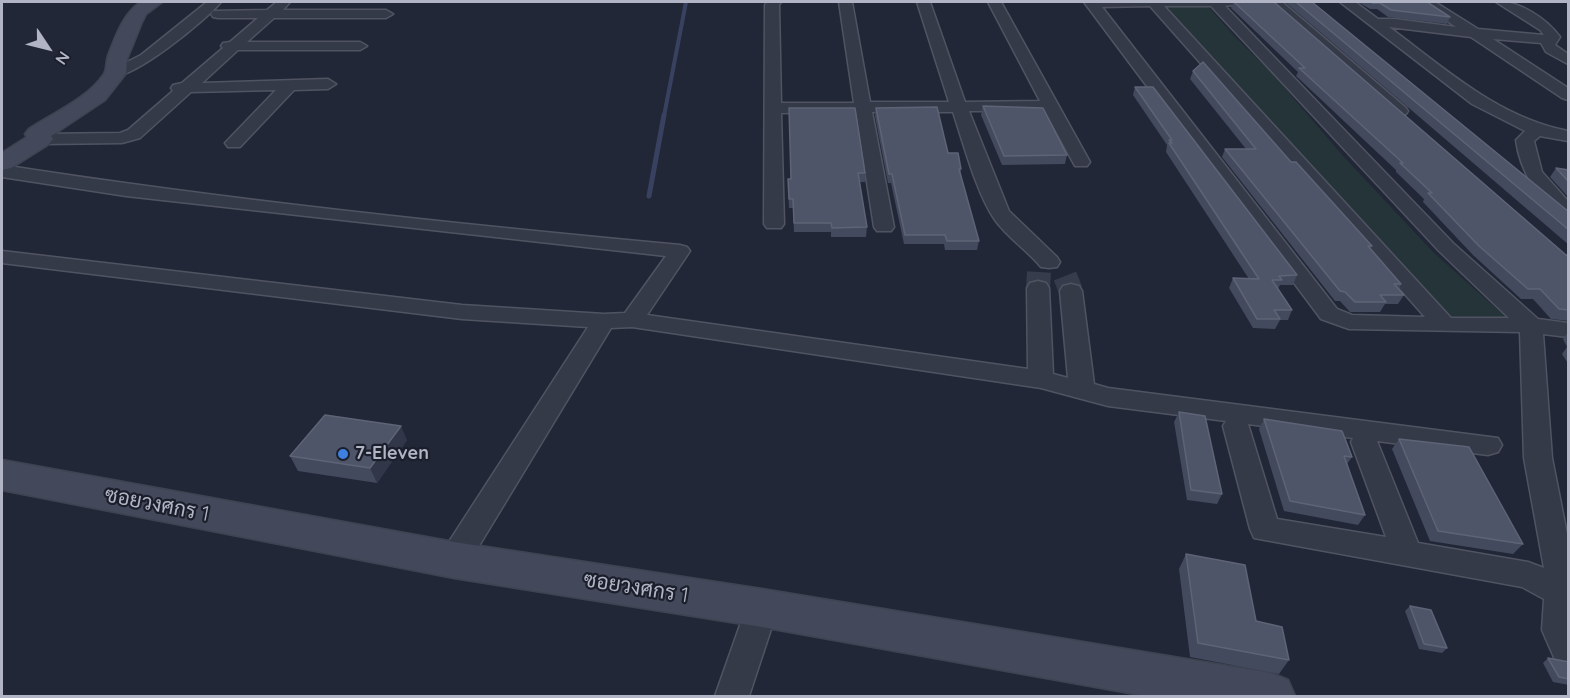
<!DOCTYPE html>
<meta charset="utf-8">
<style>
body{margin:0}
#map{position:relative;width:1570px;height:698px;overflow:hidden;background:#222737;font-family:Quicksand,sans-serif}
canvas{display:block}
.frame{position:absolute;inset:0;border:3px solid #b0b4c4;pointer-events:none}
.north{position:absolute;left:18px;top:18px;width:60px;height:60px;-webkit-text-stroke:4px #1b1f2c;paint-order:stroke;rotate:125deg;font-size:16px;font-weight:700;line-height:24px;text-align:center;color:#b0b4c4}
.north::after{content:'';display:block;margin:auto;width:21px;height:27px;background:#b0b4c4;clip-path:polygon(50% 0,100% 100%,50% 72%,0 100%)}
</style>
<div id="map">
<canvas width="1570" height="698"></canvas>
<div class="frame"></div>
<div class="north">N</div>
</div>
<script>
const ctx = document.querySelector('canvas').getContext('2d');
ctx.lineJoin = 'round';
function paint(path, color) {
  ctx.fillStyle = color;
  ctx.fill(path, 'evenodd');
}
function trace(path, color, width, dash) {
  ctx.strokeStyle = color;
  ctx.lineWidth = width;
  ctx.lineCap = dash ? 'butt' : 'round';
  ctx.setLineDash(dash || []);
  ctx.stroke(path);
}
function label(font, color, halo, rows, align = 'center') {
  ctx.font = font + ' Quicksand,Sarabun,sans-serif';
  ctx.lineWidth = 4.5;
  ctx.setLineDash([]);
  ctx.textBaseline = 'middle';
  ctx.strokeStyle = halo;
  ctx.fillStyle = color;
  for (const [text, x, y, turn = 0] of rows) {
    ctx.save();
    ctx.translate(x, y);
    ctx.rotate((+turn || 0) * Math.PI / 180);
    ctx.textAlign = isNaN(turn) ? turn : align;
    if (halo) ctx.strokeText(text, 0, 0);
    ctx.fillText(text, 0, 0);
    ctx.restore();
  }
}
const green = new Path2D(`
 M1206,4l30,34 35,34 72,84 90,96 73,65 -59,3 -59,-71 -224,-244z`);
const streamFar1 = new Path2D(`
 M664,116l22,-114`);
const stream = new Path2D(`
 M649,196l15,-81`);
const streetTunnel = new Path2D(`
 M1065,276l6,15
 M1038,288l1,-16`);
const street = new Path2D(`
 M207,2h14c-15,18 -89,79 -110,74l-3,-3 3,-3 30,-15z
 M277,2h13l-7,8h103l7,4 -7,4h-112l-27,24h113l7,4 -7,4h-122l-36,33 126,-4 8,5 -8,5 -34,1 -54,57h-12l-3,-4 51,-53 -85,2 -51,46 -18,5 -81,1 -6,-1 -3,-4 3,-4 6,-1 79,-1 8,-3 45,-39 -2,-3 2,-3 9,-2 41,-35 -2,-2 2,-3 7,-1 28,-24h-40l-5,-1 -2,-3 2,-3 54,-1z
 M767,2h14l-2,3 2,98h73l-15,-101h13l18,100h79l-32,-100h13l35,100 75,-1 -52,-99h13l89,160 -3,4h-12l-30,-55h-76l40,100 48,46 3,5 -3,5 -8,1 -8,-1c-14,-17 -33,-29 -46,-47 -18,-25 -32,-78 -42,-108h-81l22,115 -3,4h-14l-3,-4 -18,-115 -75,1 3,111 -3,4h-14l-3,-4 1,-219z
 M1084,2h150l-1,3 -8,1 228,237 85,76 30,4v14l-25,-3 9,124 16,81v127l-12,-4 -14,-32 2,-31 -22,-12 -268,-49 -4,-9 -27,-103 3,-5 -118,-15 -67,-18 -409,-61 -21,1 -146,241 -11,4 -11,-4 -4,-9 4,-9 145,-224 -126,-8 -460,-56v-12l460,54 142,9 21,-1 41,-57 -540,-60 -124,-19v-12c225,35 452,59 678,80l7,2 3,4 -43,64 381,54 -1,-81 3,-5 8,-2 8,2 3,5 4,86 15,4 -8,-87 3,-5 8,-2 8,2 3,5 12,93 14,4 390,50 4,7 -4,7 -10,3 -111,-14 41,102 110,19 16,6 -20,-110 -4,-126 -171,-3 -28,-10zM1150,6l275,311 -73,-2 -15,-6 -235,-302zM1164,6h47l228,245 70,67h-58zM1248,424l105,14 -2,4 35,95 -109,-18z
 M1268,2h14l124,106 2,3 -2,3h-12z
 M1340,2h15l23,17h17l61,8 -36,-25h15l43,27 66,6 -4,-5 -44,-28c23,-2 51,17 64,35l-5,8 13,9v10l-22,-12 -5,-9 -48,-4 75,49v12l-6,-2 -91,-61 -82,-10c57,42 108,90 179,104v10l-28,-5 -6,5 8,31 26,29v16c-28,-6 -49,-51 -52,-77l9,-9 -53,-27z
 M762,594l11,4 5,10 -29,88h-34l31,-88 5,-10z`);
const secondary = new Path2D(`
 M141,2h21l-16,12 -4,8 -15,37 -1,14 -3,4 -18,23 -54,36 2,3 -4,5 -38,24 -9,2v-17l25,-16 -2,-3 4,-5c24,-16 58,-30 75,-55 3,-5 2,-12 4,-18 7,-19 16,-44 33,-54z
 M2,460l452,82 308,47 509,84 17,7 7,16h-149l-384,-69 -308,-49 -452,-88z`);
const wall = new Path2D(`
 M1234,2h40l292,253 3,1v65l-18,-2 -18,-20h-12l-48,-44 -50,-53 1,-3 -28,-27v-2l-100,-94 2,-4 -67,-64z
 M1285,2h27l257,210v33z
 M1358,2h69l23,15 -3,7 -59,-7 -11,-8h-7z
 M1193,71l98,91 81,84 -2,3 31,35 -2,5 5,6 -6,9h-13l-5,8h-30l-10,-11h-5l-113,-144 3,-8h21l-56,-70z
 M1135,87l162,188 -4,10h-13l-2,4 14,21 -4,10h-8l-5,9 -22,-1 -24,-40 4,-10 16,1 -83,-127 1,-7 -34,-50z
 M983,106l84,49 -2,9 -63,1 -21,-50z
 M789,108l76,65v9h-5l7,45 -1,10h-35v-5h-37l-1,-24h-4l-1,-20 3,-9z
 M876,108l72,45 13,16 -1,7 19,65 -2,9h-32l-1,-6h-40l-13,-61h-3l-13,-67z
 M1556,168l13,2v28l-19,-21z
 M1569,331v34l-7,-11 5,-7 -4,-8z
 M1179,412l43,82 -5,10 -30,-4 -13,-78z
 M1264,419l88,38 -5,7 18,51 -7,10 -74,-14 -25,-82z
 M1399,439l124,105 -10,10 -83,-13 -38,-92z
 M407,440l-30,43 -79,-12 -8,-15z
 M1186,554l70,67 33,39 -10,14 -89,-17 -11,-88z
 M1410,606l37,42 -5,5 -23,-4 -14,-38z
 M1548,658l21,4v23l-16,-3 -10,-19z`);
const shadedWall = new Path2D(`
 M401,426l6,14 -30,43 -7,-15z`);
const building = new Path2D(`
 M1234,2h40l292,253 3,1v54l-10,-1 -19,-20h-12l-49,-43 -51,-53h4l-32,-30h3l-104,-95h6z
 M1296,2h16l257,210v18z
 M1371,2h56l23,15 -59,-7 -11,-7h-7z
 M1203,62l88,100h5l76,84h-4l33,38h-7l10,11h-24l6,7h-31l-10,-10 -5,-1 -115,-142h31l-63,-78z
 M1135,87h18l144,188 -18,1 3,4h-10l20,30h-18l6,9h-23l-24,-41 26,1 -90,-136h3l-3,-3h3z
 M983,106l60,2 24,47 -63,1z
 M937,107l11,46h10l3,16h-2l20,72h-32l-2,-6h-40l-13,-61h-3l-13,-66z
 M789,108h66l10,65h-7l9,54 -35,1 -1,-5h-37l-1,-24h-4l-1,-20h3z
 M1556,168l13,2v12z
 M1179,412l26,4 17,78 -31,-4z
 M325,415l76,11 -31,42 -80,-12z
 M1264,419l78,12 10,26 -8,-1 21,59 -75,-14z
 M1399,439l70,8 54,97 -85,-13z
 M1186,554l59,11 11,56 26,6 7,33 -91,-17z
 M1410,606l21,4 16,38 -23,-4z
 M1548,658l21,4v17l-10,-2z`);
const markers = [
 [343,454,6,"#3f7fe0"]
];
const poiNames = [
 ["7-Eleven",355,454]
];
const nearStreetnames = [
 ["ซอยวงศกร 1",157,505,11],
 ["ซอยวงศกร 1",636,588,9]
];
paint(green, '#253439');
trace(streamFar1, '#384260', 4);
trace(stream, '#384260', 5);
trace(streetTunnel, '#373c4c', 24, [24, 12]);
trace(street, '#505462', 3);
trace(secondary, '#3e4351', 3);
paint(street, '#353a48');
paint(secondary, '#43485a');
paint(wall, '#434a5d');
paint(shadedWall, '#313749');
paint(building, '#4f5568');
trace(building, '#5e6476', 1.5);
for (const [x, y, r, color] of markers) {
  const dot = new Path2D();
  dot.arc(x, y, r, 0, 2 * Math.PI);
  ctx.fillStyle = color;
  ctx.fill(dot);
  trace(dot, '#1b1f2c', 2);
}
label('bold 18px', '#b0b4c4', '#1b1f2c', poiNames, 'left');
label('21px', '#b0b4c4', '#1b1f2c', nearStreetnames);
</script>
